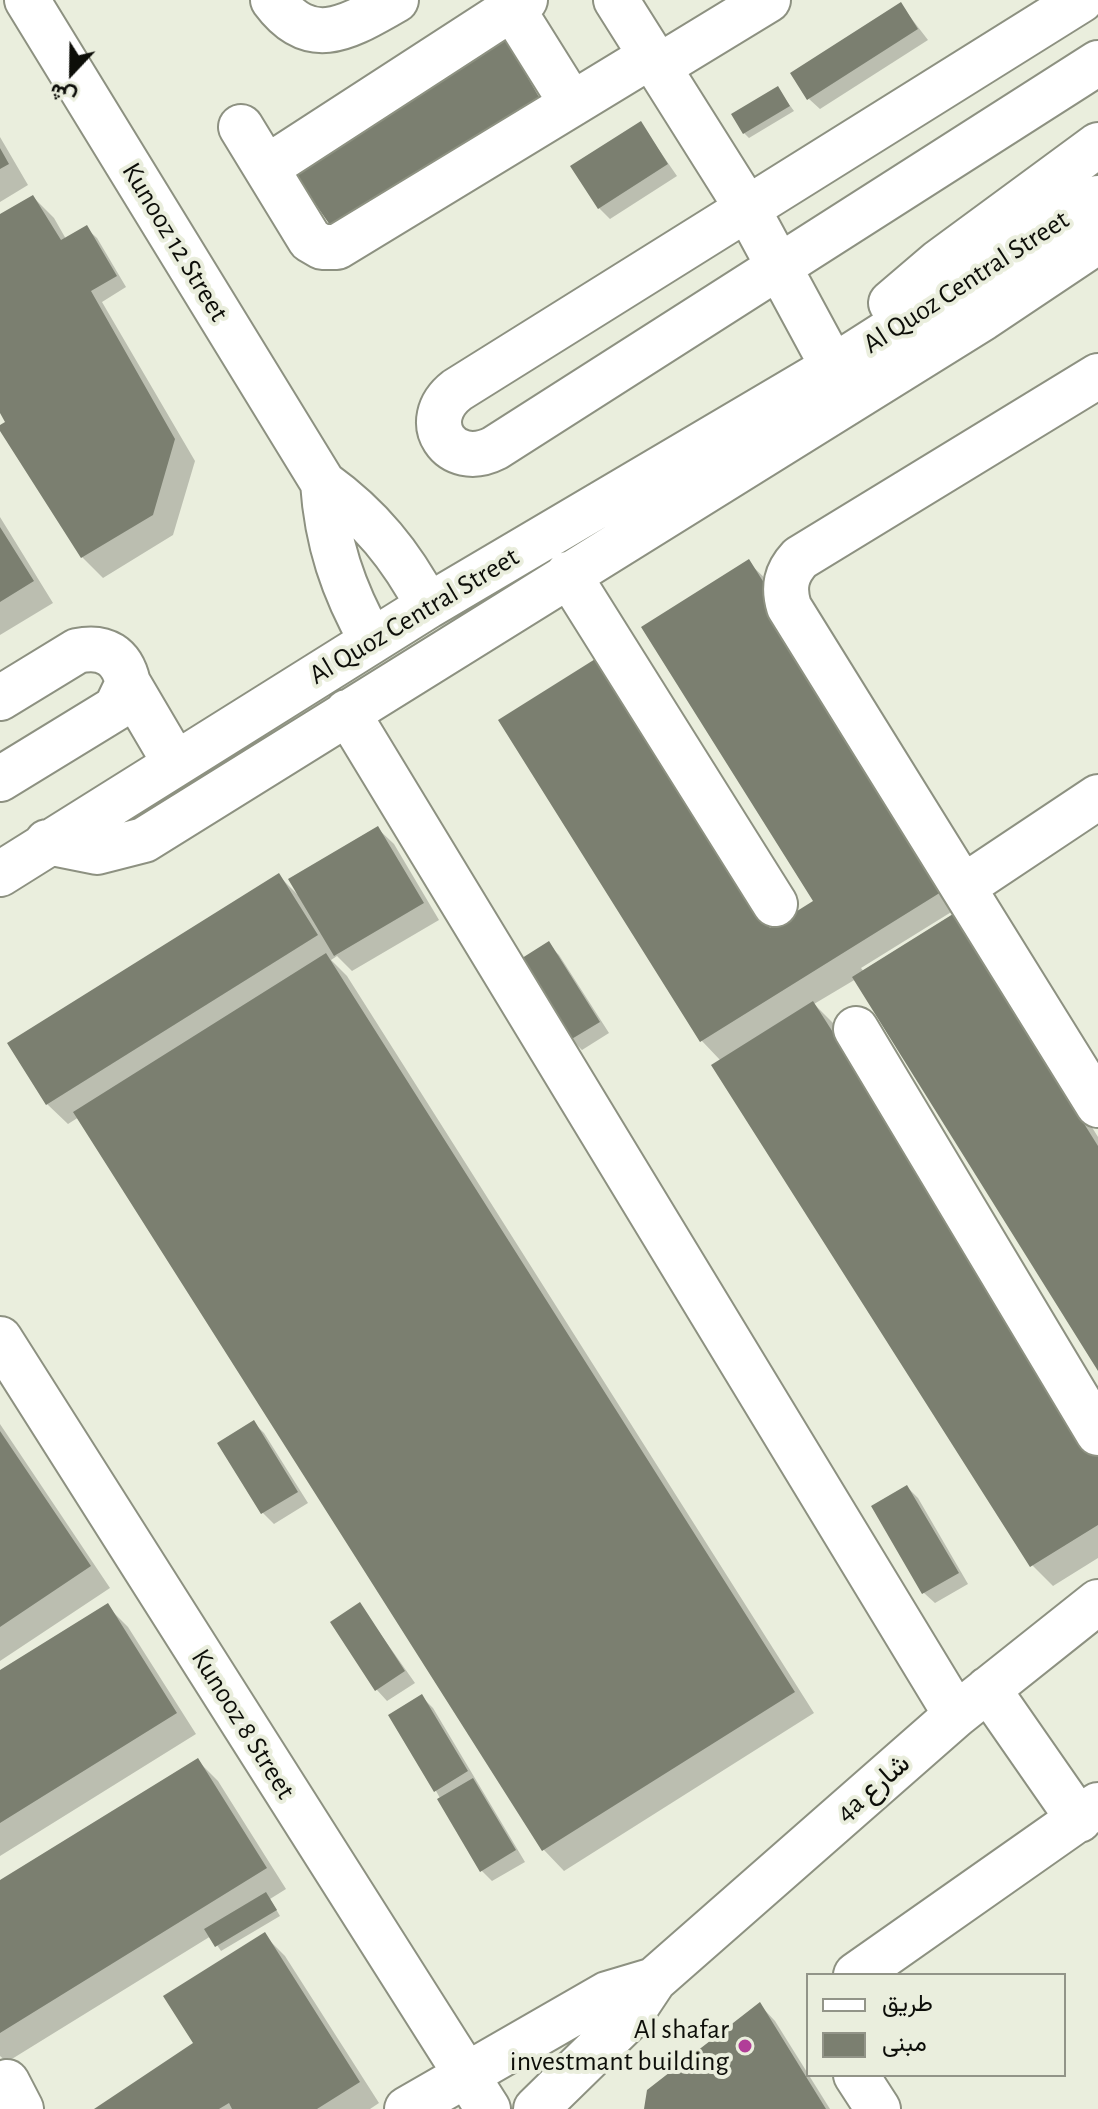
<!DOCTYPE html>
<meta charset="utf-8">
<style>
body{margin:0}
#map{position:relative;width:1098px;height:2109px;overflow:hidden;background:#eaeedd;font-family:"Alegreya Sans",Vazirmatn,sans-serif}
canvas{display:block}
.legend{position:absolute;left:806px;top:1973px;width:260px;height:104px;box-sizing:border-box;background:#eaeedd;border:2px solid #929488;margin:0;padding:10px 14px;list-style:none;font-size:24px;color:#0d0e09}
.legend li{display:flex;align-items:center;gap:16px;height:40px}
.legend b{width:40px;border:2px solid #929488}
.north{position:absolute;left:32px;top:32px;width:80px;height:80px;-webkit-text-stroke:6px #eaeedd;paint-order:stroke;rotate:202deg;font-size:22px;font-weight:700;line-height:32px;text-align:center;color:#0d0e09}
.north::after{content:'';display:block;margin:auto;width:28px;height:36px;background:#0d0e09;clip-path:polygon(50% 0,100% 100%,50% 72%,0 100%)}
</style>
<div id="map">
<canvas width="1098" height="2109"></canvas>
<ul class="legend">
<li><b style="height:10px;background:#fff"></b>طريق</li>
<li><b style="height:22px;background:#7b7f70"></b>مبنى</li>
</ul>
<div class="north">ش</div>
</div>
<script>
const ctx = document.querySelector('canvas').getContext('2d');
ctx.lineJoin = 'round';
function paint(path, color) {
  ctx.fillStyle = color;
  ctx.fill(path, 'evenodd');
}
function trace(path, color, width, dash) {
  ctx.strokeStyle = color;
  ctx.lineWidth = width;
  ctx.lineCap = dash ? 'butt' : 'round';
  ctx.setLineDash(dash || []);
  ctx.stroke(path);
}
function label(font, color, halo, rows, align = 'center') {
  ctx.font = font + ' "Alegreya Sans",Vazirmatn,sans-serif';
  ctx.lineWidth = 8;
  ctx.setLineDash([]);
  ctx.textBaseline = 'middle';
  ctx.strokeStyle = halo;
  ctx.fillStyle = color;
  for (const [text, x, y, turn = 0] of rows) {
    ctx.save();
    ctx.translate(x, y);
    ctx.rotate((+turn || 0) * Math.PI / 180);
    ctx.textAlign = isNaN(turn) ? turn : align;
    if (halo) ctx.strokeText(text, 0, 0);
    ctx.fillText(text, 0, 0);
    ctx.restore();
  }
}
const shadow = new Path2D(`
 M901,5l27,35 -108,69 -11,-10z
 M505,40l16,16 34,60 -207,124 -16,-16z
 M777,88l17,23 -45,27 -5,-5z
 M641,124l36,52 -67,43 -11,-11z
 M0,137l28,48 -28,17z
 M33,197l21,21 12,21 20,-11 11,10 29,49 -24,15 93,159 -22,74 -70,43 -21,-21 -82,-130 8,-5 -8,-13v-193z
 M0,517l53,86 -53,32z
 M748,562l21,20 192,324 -100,62 3,4 89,-55 21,20 124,200v230l-242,-388 -42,25 20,20 264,415v119l-45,28 -21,-21 -311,-504 -19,-20 -102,-382 175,268 41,-26z
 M377,828l17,16 45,76 -87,51 -15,-15 -6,4 16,16 467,737 -250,158 -20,-21 -465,-733 -11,7 -21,-20 232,-228 19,19z
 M548,944l11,11 50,78 -27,17 -11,-11z
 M253,1422l11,11 44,70 -34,21 -11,-11 -44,-70z
 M0,1424l110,164 -110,73z
 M907,1487l11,11 50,86 -33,19 -11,-10z
 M360,1605l55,78 -28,18 -10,-11z
 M107,1606l21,21 68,107 -196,122v-184z
 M422,1697l11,11 92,154 -33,19 -11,-11 -45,-79z
 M197,1760l21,21 68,108 -16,10 10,17 -59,35 -10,-15 -204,126 -7,-6v-174z
 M264,1935l21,21 94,147 -9,6h-274l100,-65z
 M760,2005l15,16 55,88h-184z`);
const building = new Path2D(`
 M901,2l17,27 -111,71 -17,-27z
 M505,38l35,61 -210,126 -39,-56z
 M778,86l12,20 -47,28 -12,-20z
 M641,121l27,43 -70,45 -28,-43z
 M0,148l9,16 -9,5z
 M33,195l28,45 26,-15 30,51 -26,15 84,148 -22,76 -72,43 -81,-127v-6l5,-3 -5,-9v-199z
 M0,527l34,54 -34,21z
 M749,559l120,191 77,139 -246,153 -202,-322 102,-64 170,272 43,-27 -172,-274z
 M378,826l46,77 -90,53 -46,-77z
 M279,873l39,62 -272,170 -39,-62z
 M953,914l145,232v225l-246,-394z
 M549,941l51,81 -30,18 -51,-80z
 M326,953l469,739 -253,159 -469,-739z
 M813,1001l285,447v77l-68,42 -319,-502z
 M254,1420l44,72 -37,22 -44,-71z
 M0,1431l91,135 -91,61z
 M907,1485l52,88 -37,21 -51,-88z
 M360,1602l45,69 -30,20 -45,-69z
 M108,1603l69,110 -177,110v-153z
 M422,1694l46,77 -34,21 -46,-77z
 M198,1758l69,110 -267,165v-153z
 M473,1778l43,72 -36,22 -43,-73z
 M266,1892l11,18 -62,37 -11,-18z
 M265,1932l95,150 -43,27h-85l-3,-6 -10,6h-125l99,-66 -30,-47z
 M760,2002l66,107h-182l3,-19z`);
const minor = new Path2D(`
 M27,0l296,483c47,34 78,72 105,123
 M273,0c39,53 78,25 123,0
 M616,0l131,208 86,159
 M1081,0l-624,390c-40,31 -7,81 38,58l603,-385
 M512,8l60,96
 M658,67l110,-67
 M241,127l69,113 12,7h15l314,-191
 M266,168l259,-168
 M891,303l48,-41 159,-117
 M1098,376l-298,182c-14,15 -17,29 -11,49l309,498
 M323,483c4,59 20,107 49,158
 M568,574l207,330
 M128,683l47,80
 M0,698l77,-47c28,-6 45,5 51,32l-12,25 -116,71
 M347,712l609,1003
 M47,842l50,10 47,-12 839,-522 115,-77
 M0,874l428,-268 405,-239 265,-169
 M963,887l135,-90
 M856,1029l242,404
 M0,1339l488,770
 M988,1689l91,131
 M856,1975l242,-170
 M856,2075l22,34
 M7,2082l14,27
 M407,2109l200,-115 47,-14
 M536,2109l92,-90 26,-39 302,-265 142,-113`);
const markers = [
 [745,2046,8,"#b13e98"]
];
const streetNames = [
 ["Kunooz 12 Street",175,242,59],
 ["Al Quoz Central Street",966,282,-33],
 ["Al Quoz Central Street",414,616,-31],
 ["Kunooz 8 Street",243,1724,58],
 ["4a شارع",873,1788,-41]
];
const poiNames = [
 ["Al shafar",729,2030],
 ["investmant building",729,2062]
];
paint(shadow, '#0003');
paint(building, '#7b7f70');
trace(minor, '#8d9181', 48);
trace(minor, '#fff', 44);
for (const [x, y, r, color] of markers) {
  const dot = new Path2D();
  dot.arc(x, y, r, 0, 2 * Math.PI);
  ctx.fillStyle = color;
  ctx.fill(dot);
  trace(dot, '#eaeedd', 3);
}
label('28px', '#0d0e09', '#eaeedd', streetNames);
label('28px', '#0d0e09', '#eaeedd', poiNames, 'right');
</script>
